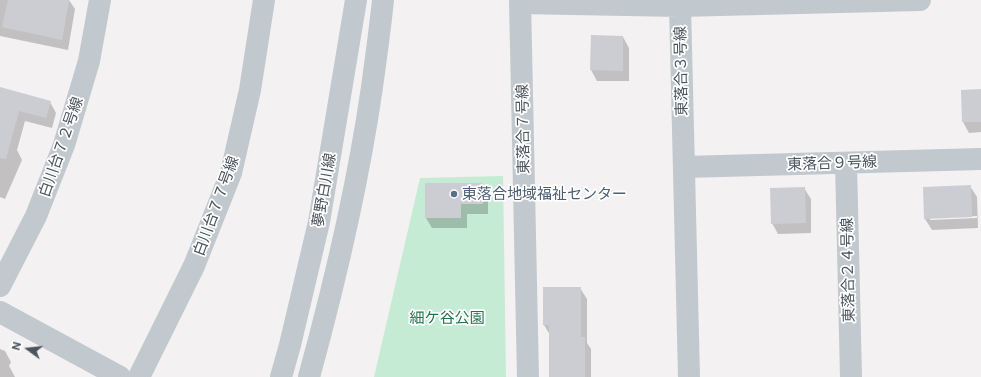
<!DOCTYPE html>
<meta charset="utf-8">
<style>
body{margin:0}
#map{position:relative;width:981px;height:377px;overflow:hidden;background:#f3f1f1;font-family:Commissioner,sans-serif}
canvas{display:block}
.north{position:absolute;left:8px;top:329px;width:40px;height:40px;-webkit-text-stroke:3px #fff;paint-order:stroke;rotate:285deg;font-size:11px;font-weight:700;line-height:16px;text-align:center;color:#4b545c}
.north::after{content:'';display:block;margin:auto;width:14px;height:18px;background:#4b545c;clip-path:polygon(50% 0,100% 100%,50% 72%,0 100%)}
</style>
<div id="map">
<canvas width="981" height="377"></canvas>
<div class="north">N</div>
</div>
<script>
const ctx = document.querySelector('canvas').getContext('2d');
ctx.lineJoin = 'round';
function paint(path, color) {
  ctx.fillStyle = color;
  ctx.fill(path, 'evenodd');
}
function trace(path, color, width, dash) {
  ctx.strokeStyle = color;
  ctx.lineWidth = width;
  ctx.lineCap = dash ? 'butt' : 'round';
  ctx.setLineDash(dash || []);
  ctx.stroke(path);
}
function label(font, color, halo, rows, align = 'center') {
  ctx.font = font + ' Commissioner,"Noto Sans JP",sans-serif';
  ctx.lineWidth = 3.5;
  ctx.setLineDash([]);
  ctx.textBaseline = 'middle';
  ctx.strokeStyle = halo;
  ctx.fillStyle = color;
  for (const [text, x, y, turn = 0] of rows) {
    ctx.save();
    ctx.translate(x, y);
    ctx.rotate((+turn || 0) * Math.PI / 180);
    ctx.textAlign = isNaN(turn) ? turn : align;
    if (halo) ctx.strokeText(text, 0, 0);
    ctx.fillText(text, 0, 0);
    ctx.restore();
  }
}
const green = new Path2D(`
 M503,176l3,201h-132l46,-199z`);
const shadow = new Path2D(`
 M0,0h69l6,9 -7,41 -68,-14z
 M592,36l31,1 6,11v33h-32l-6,-11z
 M0,88l50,14 6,11 -4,15 -27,-7 -8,29 5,10 -17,39 -5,-2z
 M981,91v41l-12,1 -6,-11z
 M482,184l6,11v19h-21v14h-35l-6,-10z
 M970,186l7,11 1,31 -46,2 -7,-11zM977,216v2l-47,2v-2z
 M804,188l7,11v34l-33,1 -6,-11z
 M580,288l7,11v44l4,6v28h-41v-42l-6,-10z
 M0,349l5,2 6,11 -2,4 6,11h-15z`);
const building = new Path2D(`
 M8,0h61l-7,40 -60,-13z
 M591,35l32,1v35l-33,-1z
 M0,87l51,14 -5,17 -27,-7 -13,48 -6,-1z
 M981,89v33h-19l-1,-32z
 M425,183h57l1,21h-22v14h-36z
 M971,185l1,32 -48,2 -1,-32z
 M805,187l1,36 -35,1 -1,-36z
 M543,287h38v50h4v40h-36v-52h-6z`);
const minor = new Path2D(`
 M520,0l8,377
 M520,3l160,3v-6
 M846,163l5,214
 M684,167l297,-8
 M0,286l36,-70 28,-71 25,-84 11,-61
 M0,312l120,65
 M139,377l55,-111 37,-93 19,-83 14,-90
 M281,377l9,-32 29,-123 37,-222
 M309,377c26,-95 49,-192 63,-290 4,-29 8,-58 11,-87
 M689,377l-9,-371 240,-6`);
const markers = [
 [454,194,4,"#5c6f8a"]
];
const streetNames = [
 ["東落合３号線",681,71,-91],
 ["東落合７号線",523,129,-91],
 ["白川台７２号線",61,147,-71],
 ["東落合９号線",832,163,-2],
 ["夢野白川線",324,190,-80],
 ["白川台７７号線",216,206,-70],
 ["東落合２４号線",848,270,-91]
];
const serviceNames = [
 ["東落合地域福祉センター",462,194]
];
const parkNames = [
 ["細ケ谷公園",447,318]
];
paint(green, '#c6ebd5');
paint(shadow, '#0003');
paint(building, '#cccdd3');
trace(minor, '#c1c8ce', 22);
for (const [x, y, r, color] of markers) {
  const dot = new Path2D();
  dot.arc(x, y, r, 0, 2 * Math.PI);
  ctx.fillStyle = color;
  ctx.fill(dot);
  trace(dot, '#fff', 1.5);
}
label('15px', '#4b545c', '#fff', streetNames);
label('15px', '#4e5e75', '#fff', serviceNames, 'left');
label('15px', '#237650', '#fff', parkNames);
</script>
